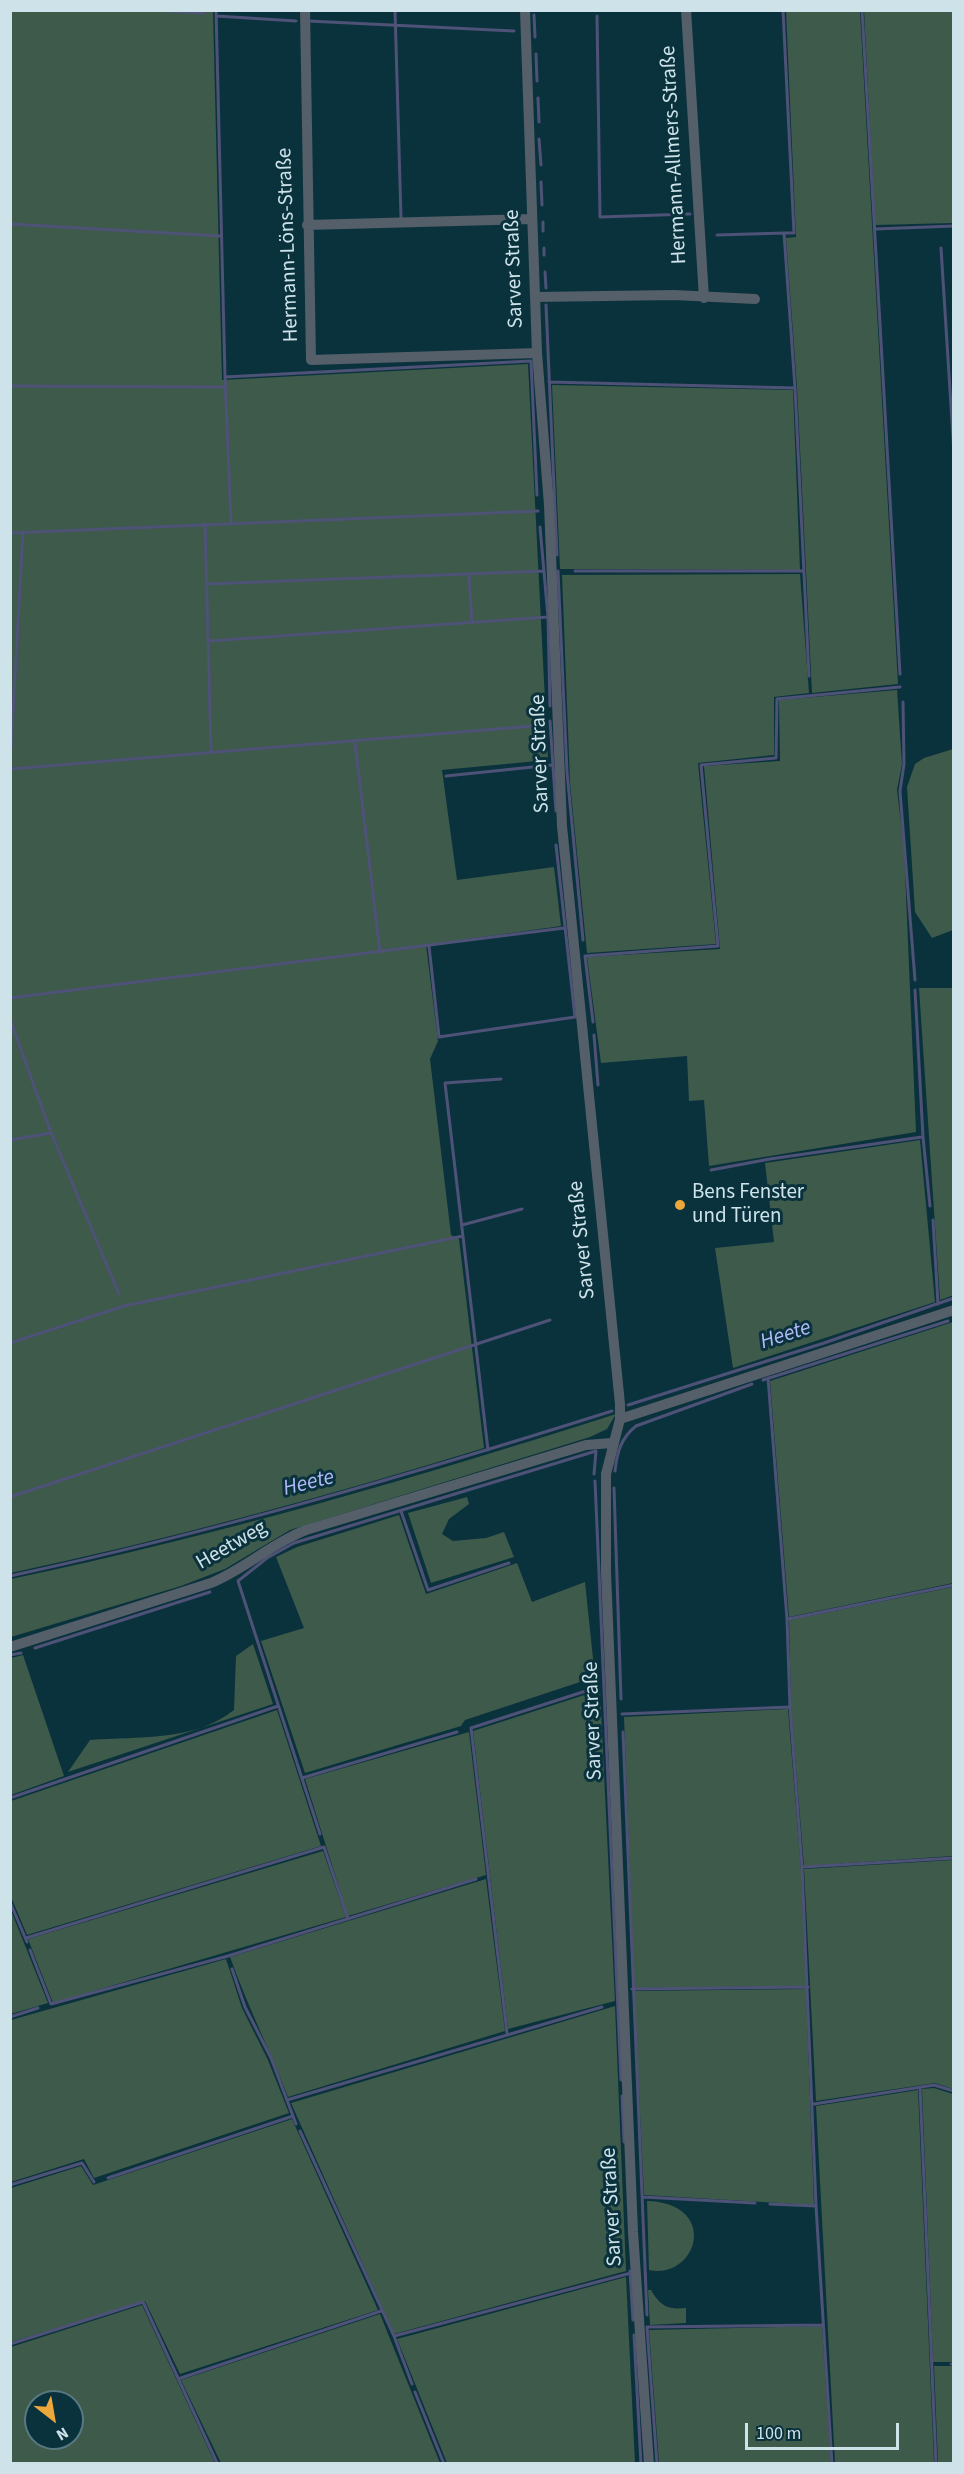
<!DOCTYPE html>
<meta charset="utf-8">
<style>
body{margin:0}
#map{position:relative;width:964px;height:2474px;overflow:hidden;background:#0a323d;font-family:"Source Sans 3",sans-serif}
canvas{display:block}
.frame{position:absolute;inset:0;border:12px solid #cee2e9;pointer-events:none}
.north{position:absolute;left:24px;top:2390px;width:60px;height:60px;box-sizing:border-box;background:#0a323d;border:2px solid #587882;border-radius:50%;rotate:149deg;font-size:16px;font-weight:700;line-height:24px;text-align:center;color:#cee2e9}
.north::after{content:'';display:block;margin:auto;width:21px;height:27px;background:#eda83b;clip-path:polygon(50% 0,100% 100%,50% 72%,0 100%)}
.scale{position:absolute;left:745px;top:2423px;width:154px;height:27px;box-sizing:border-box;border:3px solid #cee2e9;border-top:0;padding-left:8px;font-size:18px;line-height:21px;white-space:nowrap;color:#cee2e9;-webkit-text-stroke:4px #0a323d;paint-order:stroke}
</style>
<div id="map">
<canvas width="964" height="2474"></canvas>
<div class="frame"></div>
<div class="north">N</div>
<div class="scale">100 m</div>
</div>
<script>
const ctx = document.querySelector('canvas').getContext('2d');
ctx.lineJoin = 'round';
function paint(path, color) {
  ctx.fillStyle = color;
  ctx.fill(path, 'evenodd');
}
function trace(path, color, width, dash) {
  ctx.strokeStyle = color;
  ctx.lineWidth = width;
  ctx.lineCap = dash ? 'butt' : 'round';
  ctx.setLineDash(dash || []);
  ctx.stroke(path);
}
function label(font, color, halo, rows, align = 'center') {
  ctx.font = font + ' "Source Sans 3",sans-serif';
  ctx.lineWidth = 6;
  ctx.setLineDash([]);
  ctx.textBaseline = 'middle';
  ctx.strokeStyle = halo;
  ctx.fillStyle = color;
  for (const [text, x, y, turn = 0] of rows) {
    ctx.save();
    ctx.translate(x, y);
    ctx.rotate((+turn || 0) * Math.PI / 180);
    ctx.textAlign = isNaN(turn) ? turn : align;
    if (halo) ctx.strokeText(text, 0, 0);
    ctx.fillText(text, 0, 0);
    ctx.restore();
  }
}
const green = new Path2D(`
 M10,11h203l9,369 306,-16 20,396 -106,10 15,110 97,-13 7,59 -135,19 12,96 -8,18 21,176 8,4 25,209c-156,48 -314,91 -473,125z
 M786,11h74l38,673 -86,9 -15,-306 -11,-149 10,-1z
 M864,11h89v212l-78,2z
 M552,385l241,5 7,180 -240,-1z
 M800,574l9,119 -35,4v58l-76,8 18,181 -129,9 -17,-170 -8,-208z
 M897,690l5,74 -5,26 7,57 12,285 -207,34 -5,-66 -15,1 -2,-45 -86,7 -14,-106 133,-8 -16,-183 76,-5 -1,-61z
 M953,749v181l-21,8 -17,-26 -8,-125 8,-23 9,-6z
 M919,988h34l1,307 -14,5z
 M920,1140l15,162 -202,66 -18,-120 59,-6 -9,-79z
 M953,1322v261l-164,34 -19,-236z
 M616,1414l-9,15 -17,8 -300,93 -65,39 -44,17 -170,51v-58c205,-43 405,-101 605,-165z
 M467,1497l2,7 -20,15 -7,15 11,7 33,-3 18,-6 10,25 -83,26 -23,-70z
 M399,1515l27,79 91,-31 15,39 53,-20 9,86 -5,11 -124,41 -4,6 -156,47 -44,-132 43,-13 -28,-71 21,-10z
 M953,1587v269l-149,10 -13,-159 -2,-87z
 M253,1644l20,60 -205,68 22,-32c48,-4 104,2 144,-30l2,-54z
 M23,1655l41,121 -53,19v-137z
 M600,1690l15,311 -107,28 -35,-298z
 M788,1709l13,161 5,116 -172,2 -10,-271z
 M277,1710l44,136 -294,89 -16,-38v-96z
 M469,1732l17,143 -138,41 -43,-137z
 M323,1851l23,66 -293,86 -25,-64z
 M953,1860v229l-18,-6 -119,18 -12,-232z
 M486,1879l19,152 -217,66c-18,-47 -41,-92 -58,-140z
 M10,1908l38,95 -37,11h-1z
 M226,1959l16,49 26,52 21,53 -195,65 -10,-19 -73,23v-162z
 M806,1989l8,216 -170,-10 -10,-204z
 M615,2006l11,265 -232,63 -103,-231z
 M934,2088l19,6v268h-20l-11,-273z
 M918,2090l16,373h-99l-19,-357z
 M292,2119l86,191 -198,64 -35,-73 -134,41v-154l70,-22 12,19z
 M647,2201c73,2 51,79 2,69z
 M626,2277l9,186h-188l-50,-124z
 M648,2290h3c9,16 17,20 35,18v15l-36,2z
 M142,2305l73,158h-204v-116zM36,2402h36v36h-36z
 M380,2314l60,149h-219l-40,-83z
 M822,2326l9,137h-172l-10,-133z
 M934,2366h19v97h-15z`);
const stream = new Path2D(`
 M150,10l54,3
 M216,10l9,367
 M395,10l6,208
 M783,10l11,223h-10l11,155 14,288
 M862,10l38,664
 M534,15l1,22
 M216,16l80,5
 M597,16l3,201 90,-3
 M308,21l206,10
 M536,54l1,27
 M538,98l1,24
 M539,139l2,26
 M541,182l1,23
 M543,222v9
 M10,224l210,12
 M875,229l79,-3
 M717,235l67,-2
 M544,248v7
 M941,248l13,206
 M545,272l1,16
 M546,305l11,250
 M549,382l246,6
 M10,386l214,1
 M231,522l-6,-145 306,-16 6,134
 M205,524l6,227
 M540,527l8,90 2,89
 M10,533l528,-22
 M558,571l9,201 16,168
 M575,571h227
 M469,576l3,46
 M206,584l338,-13
 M209,641l339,-24
 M903,702l1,62 -4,27 15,189
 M550,721l6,90
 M355,743l25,209
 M11,749l12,-217
 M10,769l523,-43
 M446,776l106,-11
 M429,946l10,91 136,-20 -19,-172
 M915,990l8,147 7,69
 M10,998l554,-70
 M10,1019l40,111 69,164
 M593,1022l-8,-66 133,-10 -17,-181 75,-7 1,-59 123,-12
 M594,1035l4,50
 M10,1140l41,-7
 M711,1170l59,-11 152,-22
 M933,1220l5,84
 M462,1225l60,-16
 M10,1343l114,-37 339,-70
 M768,1378l19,241 3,88 12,160 14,339 16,258
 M763,1380l185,-59
 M628,1405l196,-62 130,-45
 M488,1450l-43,-367 56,-4
 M615,1471c2,-19 6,-33 21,-45l116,-42
 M595,1481l26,599
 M614,1488l7,211
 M10,1497l540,-177
 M401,1511l27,79 81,-27
 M10,1576c204,-44 403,-102 602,-165
 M788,1619l166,-34
 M35,1648l175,-56
 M10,1655l11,-2
 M622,1714l168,-7
 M623,1732l24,583
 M302,1778l155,-46
 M10,1798l268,-92
 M320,1834l-82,-253 29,-23 27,-15 302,-92 -2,23
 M803,1867l151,-9
 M10,1902l17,40
 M26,1938l298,-91 24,72
 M30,1950l21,54 177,-48 248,-77
 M232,1969l13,38 26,51 25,66
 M632,1989l176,-2
 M10,2017l28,-9
 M507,2033l-36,-305 118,-38
 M920,2087l16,377
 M622,2096l2,46
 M287,2100l315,-93
 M814,2104l120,-19 20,6
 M300,2131l94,205 18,48
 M108,2178l185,-62
 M10,2185l72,-22 12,19
 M643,2197l112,6
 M770,2204l46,2
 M630,2271l3,49
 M634,2335l7,129
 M394,2336l237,-63
 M10,2344l133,-42 74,161
 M951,2364h3
 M178,2379l203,-68
 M415,2392l29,72
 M657,2464l-10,-137 176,-2`);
const street = new Path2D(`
 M305,10l6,350 226,-7
 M525,10l12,343 12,152 13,321 58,578v15l-14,55v99l27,659 16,232
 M686,10l18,288
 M307,225l225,-6
 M535,297l139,-2 81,4
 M620,1419l334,-109
 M10,1647l201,-64c34,-14 61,-40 95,-53l280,-85 26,-2`);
const markers = [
 [680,1205,6,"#eda83b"]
];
const streetNames = [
 ["Hermann-Allmers-Straße",675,155,-93],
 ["Hermann-Löns-Straße",289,245,-92],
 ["Sarver Straße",515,269,-92],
 ["Sarver Straße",541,754,-92],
 ["Sarver Straße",583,1240,-96],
 ["Heetweg",232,1546,-30],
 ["Sarver Straße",594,1721,-92],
 ["Sarver Straße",613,2207,-93]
];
const poiNames = [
 ["Bens Fenster",692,1193],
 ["und Türen",692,1217]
];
const waterNames = [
 ["Heete",786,1336,-18],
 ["Heete",309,1484,-14]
];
paint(green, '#3d5a4b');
trace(stream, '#4e5277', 3);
trace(street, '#555f69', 10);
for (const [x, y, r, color] of markers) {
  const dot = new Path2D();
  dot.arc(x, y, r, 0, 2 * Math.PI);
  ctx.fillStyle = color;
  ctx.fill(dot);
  trace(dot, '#0a323d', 2);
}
label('21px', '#cee2e9', '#0a323d', streetNames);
label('21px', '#cee2e9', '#0a323d', poiNames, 'left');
label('italic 22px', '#b1b9f9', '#0a323d', waterNames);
</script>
